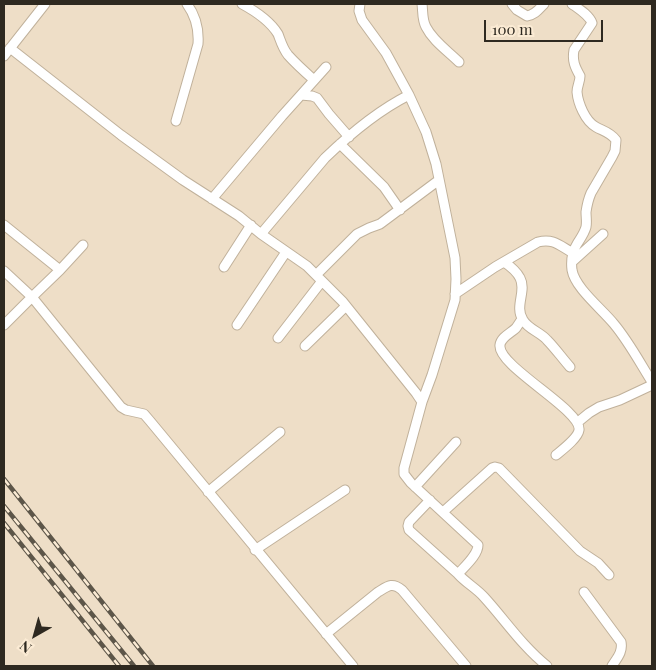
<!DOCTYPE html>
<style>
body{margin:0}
#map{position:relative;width:656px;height:670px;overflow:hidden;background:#eedec7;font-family:"Playfair Display",serif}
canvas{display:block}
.frame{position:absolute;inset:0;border:5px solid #2e2920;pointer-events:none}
.north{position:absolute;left:10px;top:610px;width:50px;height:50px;-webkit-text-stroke:4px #fbebd4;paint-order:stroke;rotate:218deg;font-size:14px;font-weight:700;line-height:20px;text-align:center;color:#2e2920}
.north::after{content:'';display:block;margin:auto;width:18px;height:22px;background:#2e2920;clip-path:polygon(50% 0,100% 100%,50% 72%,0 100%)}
.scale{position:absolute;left:484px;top:20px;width:119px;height:22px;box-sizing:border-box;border:2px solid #2e2920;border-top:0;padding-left:6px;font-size:15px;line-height:18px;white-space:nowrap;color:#2e2920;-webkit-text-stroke:4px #fbebd4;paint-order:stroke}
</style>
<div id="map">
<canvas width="656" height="670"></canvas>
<div class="frame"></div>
<div class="north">N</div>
<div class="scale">100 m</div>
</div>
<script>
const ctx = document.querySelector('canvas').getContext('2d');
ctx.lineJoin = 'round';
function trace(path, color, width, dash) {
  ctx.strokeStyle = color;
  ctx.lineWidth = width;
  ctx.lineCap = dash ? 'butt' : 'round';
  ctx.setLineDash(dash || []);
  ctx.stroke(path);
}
const minor = new Path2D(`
 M242,4c13,7 28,17 36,30 3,8 5,15 10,21 8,9 17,17 26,25
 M360,4l-1,7 3,9 24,33 23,42 17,37 10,32 19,94 1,21 -1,21 -23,75 -10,27
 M422,4c1,7 0,16 4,23 7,14 22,24 33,35
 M512,4l5,6 10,6c8,-1 12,-7 17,-12
 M572,4c7,5 17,11 20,19l-18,27c-2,11 1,17 6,26 0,6 -3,10 -3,16 1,11 8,29 19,35 7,4 14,5 20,13l-1,11 -3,6 -21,36c-3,7 -4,12 -5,19 0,5 1,10 0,15 -2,7 -6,12 -9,17 -5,8 -6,18 -5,26 3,18 30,39 42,54 15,18 26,39 38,58
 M10,48l111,87 62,45 56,36 22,18 46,32 36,36 73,91 6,9 -18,66v6l7,9 67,62c0,10 -13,21 -20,29 8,9 18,14 26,23 21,23 38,49 63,69
 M4,56l41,-52
 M301,95l11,1 5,2 12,16 20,23
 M176,121l22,-77c1,-14 -3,-29 -11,-40
 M340,144l44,43 16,23
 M212,199l70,-83 44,-49
 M4,225l56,45
 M261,234l64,-76c25,-24 52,-47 84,-63
 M83,245l-23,25 -28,27 89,110 5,3 18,4 6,7 203,245
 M504,262c6,4 13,10 16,16 7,13 -6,28 3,42 5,9 17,12 24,20 8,8 15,18 23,27
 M572,262l31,-28
 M224,267l27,-42
 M4,271l28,26 -28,28
 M316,275l41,-41 12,-6 11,-4 59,-44
 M455,294l40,-27 43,-25c16,-4 22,4 35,11
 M522,319c-2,3 -4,6 -6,9 -5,5 -15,9 -16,17 -3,21 82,65 79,85 -1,8 -17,20 -23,25
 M237,325l49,-73
 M278,338l44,-57
 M305,346l41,-40
 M578,422l11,-9 10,-6 21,-7 32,-15
 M415,487l41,-45
 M208,492l72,-60
 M430,500l-21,22 -1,4 1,4 49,44
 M443,512l49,-44 3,-1 4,1 81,83 18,12 11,12
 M255,550l90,-60
 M584,592l37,50c2,10 -4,16 -9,24
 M326,634l52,-42c10,-6 14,-10 24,-2l64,76`);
const rail = new Path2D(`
 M4,479l149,187
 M4,506l130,160
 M4,523l115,143`);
trace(minor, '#c0b19b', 11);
trace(minor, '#fff', 9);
trace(rail, '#5d5649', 4.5);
trace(rail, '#fbebd4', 2.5, [8]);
</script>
